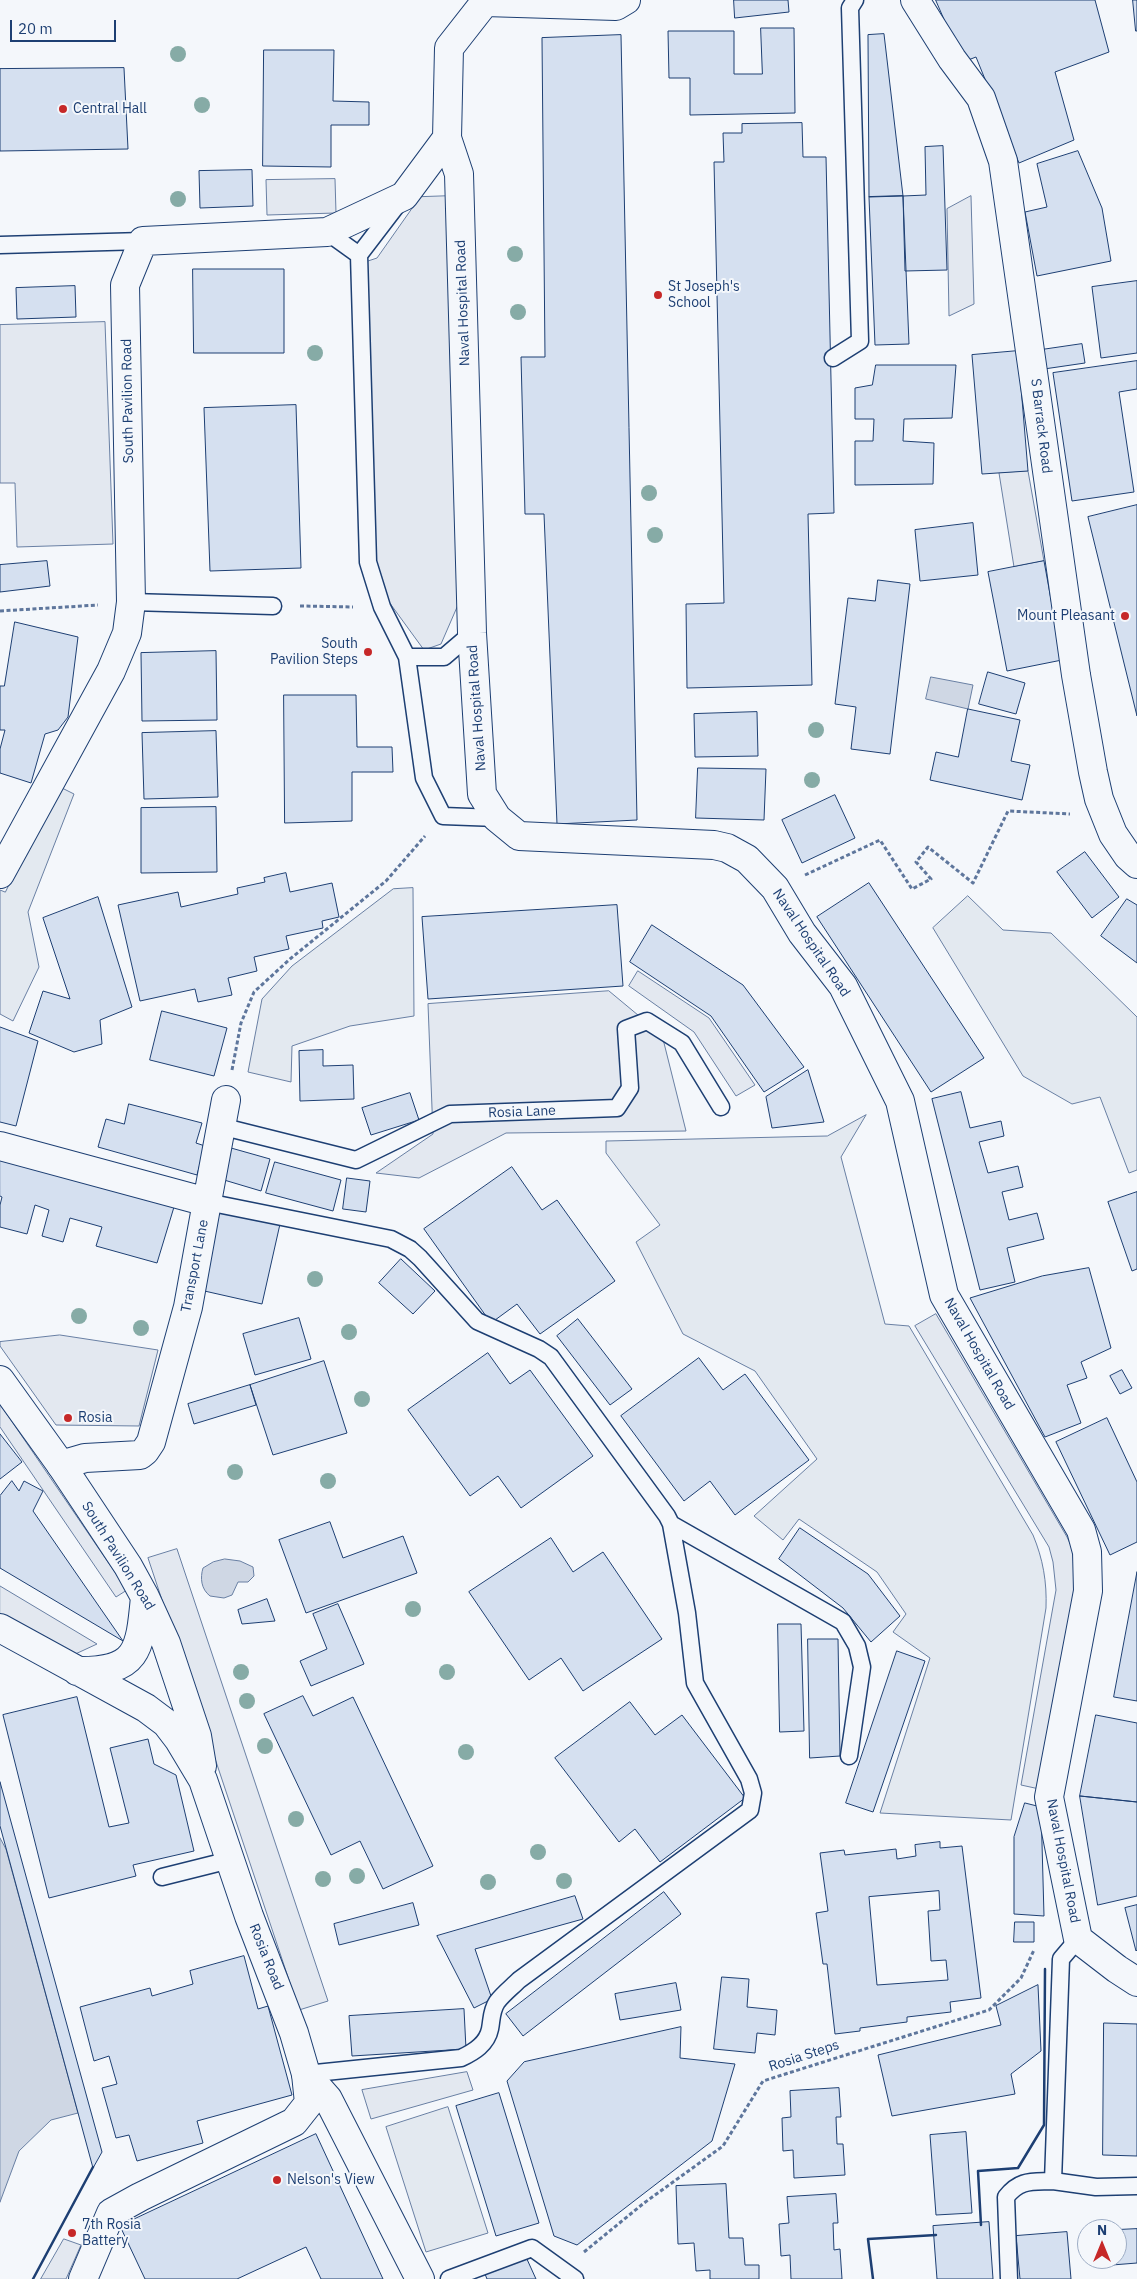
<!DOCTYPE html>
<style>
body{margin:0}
#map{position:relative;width:1137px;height:2279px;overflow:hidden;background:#f4f7fb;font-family:"IBM Plex Sans",sans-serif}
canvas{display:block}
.north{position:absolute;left:1077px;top:2219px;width:50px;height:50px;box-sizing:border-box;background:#f4f7fb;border:1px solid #9eadc5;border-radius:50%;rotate:0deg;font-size:14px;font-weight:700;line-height:20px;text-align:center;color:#1d3f73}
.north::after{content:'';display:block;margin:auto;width:18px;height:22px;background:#c62828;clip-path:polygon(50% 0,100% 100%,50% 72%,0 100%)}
.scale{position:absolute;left:10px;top:20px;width:106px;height:22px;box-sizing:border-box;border:2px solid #1d3f73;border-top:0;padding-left:6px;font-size:15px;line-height:18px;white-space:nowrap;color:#1d3f73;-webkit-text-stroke:4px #f4f7fb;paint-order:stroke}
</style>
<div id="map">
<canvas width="1137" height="2279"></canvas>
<div class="north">N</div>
<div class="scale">20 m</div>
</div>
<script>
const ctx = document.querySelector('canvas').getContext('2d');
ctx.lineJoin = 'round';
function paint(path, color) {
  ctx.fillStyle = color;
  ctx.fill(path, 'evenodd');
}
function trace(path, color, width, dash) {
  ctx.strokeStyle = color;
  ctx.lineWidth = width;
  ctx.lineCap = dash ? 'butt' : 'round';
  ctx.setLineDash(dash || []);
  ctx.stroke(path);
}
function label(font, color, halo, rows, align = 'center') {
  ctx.font = font + ' "IBM Plex Sans",sans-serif';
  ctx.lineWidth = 4;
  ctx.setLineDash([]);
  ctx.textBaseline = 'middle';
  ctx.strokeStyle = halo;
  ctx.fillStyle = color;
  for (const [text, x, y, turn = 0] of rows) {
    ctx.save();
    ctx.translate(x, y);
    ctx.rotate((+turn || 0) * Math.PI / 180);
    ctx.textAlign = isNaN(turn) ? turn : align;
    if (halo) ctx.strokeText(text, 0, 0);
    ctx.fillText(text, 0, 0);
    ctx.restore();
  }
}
const green = new Path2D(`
 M58,786l16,8 -46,118 11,55 -26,54 -13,-7v-124l5,2z
 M413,888l1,128 -64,10 -58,20 -1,36 -43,-10 14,-73 30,-33 101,-77z
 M968,896l35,34 48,3 86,84v153l-8,3 -29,-76 -28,7 -49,-28 -90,-148z
 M866,1115l-25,42 44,167 24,2 124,209c10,24 14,47 13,73l-35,212 -131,-7 50,-155 -37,-26 13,-18 -29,-42 -78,-53 -16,21 -29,-24 63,-57 -62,-88 -72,-37 -47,-92 24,-17 -54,-72v-12l221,-5z
 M448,2107l40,126 -62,19 -40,-125z`);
const parking = new Path2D(`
 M335,179l1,34 -69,2 -1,-35z
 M452,196l12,395 -23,53 -17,6 -35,-48 -13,-42 -11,-298 12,-4 43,-61z
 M971,196l3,108 -25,12 -2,-107z
 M105,322l8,222 -96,3 -2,-64h-15v-158z
 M1028,471l16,90 -30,6 -15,-94z
 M638,971l71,47 46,67 -19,11 -42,-64 -65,-46z
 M609,991l53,44 24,96 -180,2 -87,45 -43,-5 57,-39 -5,-130z
 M936,1314l131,223 9,19 2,34 -34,200 -23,-5 35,-195 -3,-28 -4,-15 -134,-221z
 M60,1335l98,15 -19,76 -83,-1 -56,-79v-4z
 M0,1404l127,186 -11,7 -116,-170z
 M177,1549l151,452 -29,9 -151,-452z
 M0,1586l97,58 -26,12 -71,-41z
 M467,2072l6,18 -102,29 -9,-29z
 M64,2239l17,6 -15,34h-25z`);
const water = new Path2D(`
 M931,677l42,8 -5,24 -42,-10z
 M225,1559l15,2 13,6 1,9 -6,6h-10l-6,13 -8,3 -14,-2c-9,-7 -10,-18 -7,-28l10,-6z
 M0,1838l6,11 72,264 -27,7 -32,31 -19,51z`);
const building = new Path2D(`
 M734,0h54l1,12 -54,6z
 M936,0h159l14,52 -54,20 19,68 -55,23 -43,-106 -13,5z
 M1133,0h4v31h-1z
 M761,28h33l1,85 -105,2v-37h-21l-1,-47h66v43h28z
 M884,34l19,162 -34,1 -1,-162z
 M621,35l16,785 -80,4 -13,-310h-19l-4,-157h24l-3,-319z
 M264,50h70l-1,51 36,1v23h-38v42l-68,-1z
 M124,68l4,81 -128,2v-82z
 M802,123l1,34h23l8,356 -26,1 4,171 -125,3 -1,-84 38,-1 -10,-441h10l-1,-29h19v-9z
 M943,146l4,124 -42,1 -2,-75 23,-1 -1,-48z
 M1078,151l24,57 9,53 -74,15 -12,-64 22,-5 -10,-43z
 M252,170l1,36 -53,2 -1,-37z
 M903,196l6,148 -34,1 -6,-148z
 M193,269h91v84h-90z
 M1137,281v72l-36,5 -9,-71z
 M75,286l1,31 -59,2 -1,-31z
 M1082,344l3,19 -41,6 -3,-19z
 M1018,351l10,120 -46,3 -10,-119z
 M1137,361v28l-18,3 15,100 -62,9 -19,-128z
 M876,365h80l-4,53 -48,1 -1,22 31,2 -1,41 -78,1v-44h18l1,-22h-19v-31l17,-3z
 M296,405l5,163 -91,3 -6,-163z
 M1137,505v211l-49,-199z
 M973,523l5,52 -58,6 -5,-51z
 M47,561l3,25 -50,6v-27z
 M1044,561l18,99 -55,11 -19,-99z
 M878,580l32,4 -20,170 -39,-5 5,-42 -21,-3 13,-106 27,3z
 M15,622l63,15 -10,80 -10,13 -13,4 -14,49 -31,-10v-24l5,-19h-5v-44h4z
 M216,651l1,69 -75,1 -1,-68z
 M988,672l37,11 -9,31 -37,-10z
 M284,695h72l1,52h35l1,25h-41v49l-67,2z
 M968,709l52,11 -9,41 19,4 -8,35 -92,-20 6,-28 22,5z
 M757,712l1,44 -63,1 -1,-43z
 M216,731l2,66 -74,2 -2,-66z
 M698,768l68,1 -2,51 -68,-2z
 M835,795l20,43 -53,25 -20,-43z
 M216,807l1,65 -76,1v-65z
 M1085,852l34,45 -27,21 -35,-46z
 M286,873l4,19 42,-9 7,34 -17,4 1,7 -37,8 3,13 -35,8 3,14 -29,7 4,17 -34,7 -3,-13 -55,12 -22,-96 60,-13 3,15 57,-13 -1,-6 28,-6 -1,-4z
 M869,883l115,175 -53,34 -114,-175z
 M98,897l34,110 -32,13 2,24 -28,8 -45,-19 14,-42 27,8 -27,-81z
 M1127,899l10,6v58l-36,-27z
 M617,905l6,81 -195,13 -6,-82z
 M652,925l91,60 61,82 -40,25 -53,-76 -81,-54z
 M162,1011l65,17 -13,48 -64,-16z
 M0,1027l38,14 -22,85 -16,-4z
 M323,1050v16l30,-1 1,34 -54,2 -1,-50z
 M808,1070l16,52 -52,6 -6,-31z
 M961,1092l9,36 31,-7 3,15 -25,6 9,31 30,-7 5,21 -21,5 7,28 28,-7 7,26 -37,9 8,34 -35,8 -48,-191z
 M410,1093l9,27 -48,15 -9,-27z
 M129,1104l73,19 -6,20 9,3 -8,29 -99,-28 8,-28 18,5z
 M224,1146l46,13 -9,32 -47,-14z
 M0,1158l174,49 -17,56 -61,-17 6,-19 -32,-9 -7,24 -21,-6 7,-26 -14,-5 -8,29 -27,-7v-22l2,-8 -2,-1z
 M275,1162l66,18 -8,31 -67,-18z
 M512,1167l30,43 15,-10 58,81 -75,53 -23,-30 -26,19 -67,-94z
 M347,1178l23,3 -4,31 -23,-3z
 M1137,1192v77l-5,2 -24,-69z
 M218,1210l62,14 -18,80 -62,-14z
 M401,1259l34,32 -22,23 -34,-31z
 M1089,1268l22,80 -30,14 6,16 -20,7 14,38 -36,14 -75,-139 72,-22z
 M299,1318l12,41 -56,16 -12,-41z
 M578,1319l54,70 -22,16 -53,-69z
 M488,1353l22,31 20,-14 63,86 -72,52 -23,-32 -28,20 -62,-86z
 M699,1358l24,32 22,-16 64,86 -74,55 -25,-34 -26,20 -63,-85z
 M324,1361l23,72 -74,22 -23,-70z
 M1122,1370l10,18 -12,6 -10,-18z
 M250,1385l6,20 -62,19 -6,-20z
 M1107,1418l30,64v60l-27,13 -54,-113z
 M0,1434l22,28 -22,17z
 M12,1481l7,10 5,-10 19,10 -10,20 90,130 -123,-73v-72z
 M330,1522l13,36 60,-22 14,37 -111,40 -27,-73z
 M800,1528l68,46 32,42 -29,26 -28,-34 -64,-49z
 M551,1538l22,34 30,-20 59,87 -79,52 -22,-33 -32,22 -60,-88z
 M1137,1572v129l-23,-4z
 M267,1599l8,22 -33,3 -4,-14z
 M338,1604l26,60 -53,22 -11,-25 27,-12 -14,-35z
 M778,1624h23l3,107 -24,1z
 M808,1639h30l2,117 -30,2z
 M897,1651l28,10 -52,151 -27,-9z
 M303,1696l10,20 40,-19 80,169 -50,23 -23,-48 -29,14 -67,-141z
 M77,1697l32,130 20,-4 -19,-75 38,-9 6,25 22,11 18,76 -61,14 3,11 -87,22 -46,-183z
 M630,1702l25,33 27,-20 63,83 -85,64 -25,-33 -16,13 -64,-84z
 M1096,1715l41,8v79l-57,-6z
 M0,1782l102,370 -9,16 -93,-342z
 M1080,1796l57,6v94l-39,9z
 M1025,1803l16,4 3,109 -30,-2v-77z
 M940,1842v6l22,-2 19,152 -31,4 1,10 -44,5v5l-47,6v3l-25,3 -8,-70h-4l-7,-51 12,-2 -8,-58 24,-3 1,5 51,-6 1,10 19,-3 -1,-11zM939,1891l1,19 -12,1 3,50 15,-1 2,20 -71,5 -8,-88z
 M664,1892l17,22 -158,122 -17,-22z
 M575,1896l8,23 -108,30 17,50 -18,9 -37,-72z
 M413,1903l6,22 -80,20 -5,-21z
 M1137,1905v45l-1,1 -11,-43z
 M1015,1922h19v20h-20z
 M244,1956l14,53 10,-3 24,89 -95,26 6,22 -66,18 -8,-26 -13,3 -14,-50 15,-4 -8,-28 -15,5 -14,-54 70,-19 2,8 41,-12 -3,-13z
 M722,1977l27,2 -2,28 30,3 -2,25 -18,-2 -2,20 -41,-4z
 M676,1983l5,27 -61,10 -5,-26z
 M1038,1985l3,66 -30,23 4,20 -123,22 -14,-61 123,-30 -5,-19z
 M464,2009l2,40 -114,7 -3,-40z
 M1104,2023l33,1v132l-34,-1z
 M681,2027l-1,31 55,6 -23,77 -135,104 -23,-9 -47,-155 17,-19z
 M839,2088l2,29h-5l1,27h6l2,31 -51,3 -1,-28 -10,1 -1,-33 9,-1 -1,-26z
 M499,2093l40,130 -43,13 -40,-130z
 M966,2132l6,81 -36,2 -6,-80z
 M316,2134l67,145h-62l-15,-32 -69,32h-92l-25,-53z
 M726,2184l3,54h14l2,27h14v14h-49v-9l-14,1 -2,-28 -16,1 -2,-58z
 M836,2194l2,29h-5l1,27 6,-1 2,30h-51l-1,-24 -9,1 -2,-32 10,-1 -2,-26z
 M989,2222l4,57h-56l-4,-53z
 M1137,2229v34l-25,2 -1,-6h6v-29z
 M1067,2232l4,47h-51l-4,-43z
 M526,2257l10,22h-49l-2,-5z`);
const path = new Path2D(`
 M300,606l53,1
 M0,611l98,-6
 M805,875l75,-35 32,49 19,-10 -15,-17 12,-15 45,36 35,-72 62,3
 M232,1070l9,-47 13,-31 36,-33 96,-78 39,-45
 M584,2252l60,-49 79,-57 40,-65 226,-71 32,-32 13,-28`);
const lane = new Path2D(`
 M398,204l-39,51 9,307 14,45 25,50h37l28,-24
 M327,232l32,23
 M0,245l143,-4
 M833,358l27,-17 -10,-333 5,-8
 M131,602l142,4
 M407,657l17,121 19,38 54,2
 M220,1126l136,34 94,-46 167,-6 13,-20 -4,-59 21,-8 35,22 39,64
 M207,1202l184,37 19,10 10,9 57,63 62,28 12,8 116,159 4,8 172,98 14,24 5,21 -13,89
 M162,1877l68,-17
 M1078,1939l-17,20 -8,222 43,6 41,-1
 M306,2074l155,-16c13,-6 26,-14 29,-29 2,-10 1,-18 7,-27 6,-8 15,-15 22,-22l231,-170 3,-17 -4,-14 -54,-96 -8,-70 -16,-89
 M449,2279l83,-31 43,31
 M1009,2279l-3,-82c14,-18 26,-15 47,-16`);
const street = new Path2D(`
 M626,0l-10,6 -131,-4 -36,46 -2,90 12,36 13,459 10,161 15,24 22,18 195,9 13,3 20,11 28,29 27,45 41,53 57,115 44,194 137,235 6,22 1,39 -39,206 29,142 39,30 20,13
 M915,0l37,59 29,39 22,63 73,514 17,97 6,27 14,35 15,22 9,8
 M0,874l111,-203 16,-38 4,-31 -6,-317 18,-44 184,-9 77,-36 43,-58
 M0,1146l207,56 -19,105 -37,135 -6,9 -5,4 -55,3 -24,7
 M207,1202l19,-102
 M306,2074l22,25 92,180`);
const secondary = new Path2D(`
 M0,1380l61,85 67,101 17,31 21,46 31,93 5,30
 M0,1628l146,80 20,15 13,17 24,40 46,136 45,117 12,41 3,29 -15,19 -154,75 -29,16 -28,66
 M77,1671c61,1 63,-20 68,-74`);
const wall = new Path2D(`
 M981,2225l-3,-54 40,-3 26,-43 1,-156
 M33,2279l60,-112
 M873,2279l-5,-40 68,-4`);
const trees = [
 [178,54],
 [202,105],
 [178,199],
 [515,254],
 [518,312],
 [315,353],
 [649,493],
 [655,535],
 [816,730],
 [812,780],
 [315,1279],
 [79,1316],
 [141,1328],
 [349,1332],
 [362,1399],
 [235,1472],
 [328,1481],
 [413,1609],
 [241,1672],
 [447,1672],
 [247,1701],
 [265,1746],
 [466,1752],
 [296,1819],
 [538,1852],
 [357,1876],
 [323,1879],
 [564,1881],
 [488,1882]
];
const markers = [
 [63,109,5,"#c62828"],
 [658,295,5,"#c62828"],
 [1125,616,5,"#c62828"],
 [368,652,5,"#c62828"],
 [68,1418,5,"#c62828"],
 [277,2180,5,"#c62828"],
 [72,2233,5,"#c62828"]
];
const poiNames = [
 ["Central Hall",73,109],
 ["St Joseph's",668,287],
 ["School",668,303],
 ["Mount Pleasant",1115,616,"right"],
 ["South",358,644,"right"],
 ["Pavilion Steps",358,660,"right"],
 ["Rosia",78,1418],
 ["Nelson's View",287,2180],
 ["7th Rosia",82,2225],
 ["Battery",82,2241]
];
const streetNames = [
 ["Naval Hospital Road",463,303,-92],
 ["South Pavilion Road",128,401,-91],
 ["S Barrack Road",1041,426,83],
 ["Naval Hospital Road",477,708,-94],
 ["Naval Hospital Road",811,943,56],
 ["Rosia Lane",522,1112,-2],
 ["Transport Lane",195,1266,-79],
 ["Naval Hospital Road",979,1354,60],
 ["South Pavilion Road",118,1556,58],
 ["Naval Hospital Road",1063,1861,79],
 ["Rosia Road",266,1957,68],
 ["Rosia Steps",804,2056,-18]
];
paint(green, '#e3e9f0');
trace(green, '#687fa3', 1);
paint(parking, '#e3e8f0');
trace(parking, '#687fa3', 1);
paint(water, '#cfd7e4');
trace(water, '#687fa3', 1);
paint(building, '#d5e0f0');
trace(building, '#1d3f73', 1);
trace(lane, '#1d3f73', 19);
trace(street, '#1d3f73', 30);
trace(secondary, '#1d3f73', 30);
trace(path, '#5e769c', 3, [4, 2.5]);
trace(lane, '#f4f7fb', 16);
trace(street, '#f4f7fb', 28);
trace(secondary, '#f4f7fb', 28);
trace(wall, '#1d3f73', 2.5);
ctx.fillStyle = '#86aba6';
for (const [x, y] of trees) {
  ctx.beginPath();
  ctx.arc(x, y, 8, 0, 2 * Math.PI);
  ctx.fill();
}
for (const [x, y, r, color] of markers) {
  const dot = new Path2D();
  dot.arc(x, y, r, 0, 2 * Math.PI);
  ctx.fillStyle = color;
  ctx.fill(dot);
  trace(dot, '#f4f7fb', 2);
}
label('14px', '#1d3f73', '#f4f7fb', poiNames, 'left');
label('14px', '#1d3f73', '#f4f7fb', streetNames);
</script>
